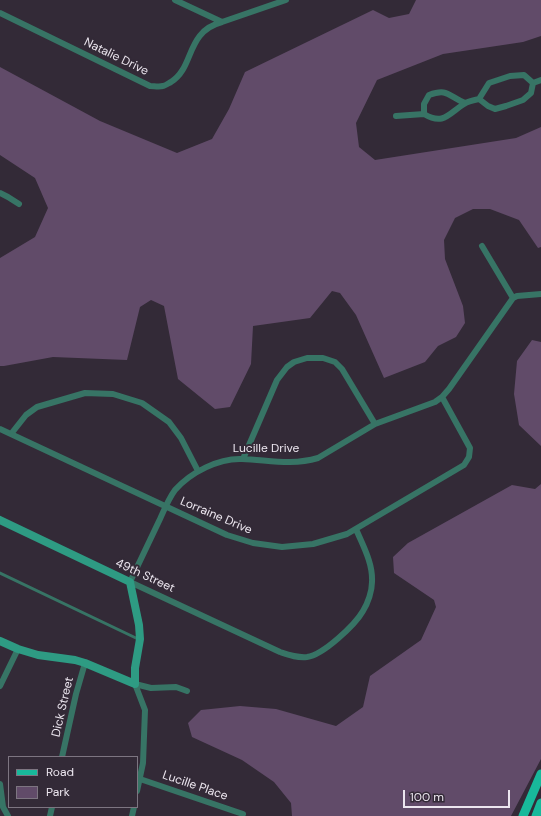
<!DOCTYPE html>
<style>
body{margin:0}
#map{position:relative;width:541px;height:816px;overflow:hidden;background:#332a37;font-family:"DM Sans",sans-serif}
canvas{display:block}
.legend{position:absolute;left:8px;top:756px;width:130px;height:52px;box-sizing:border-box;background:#332a37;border:1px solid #7d7581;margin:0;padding:5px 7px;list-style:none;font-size:12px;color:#ece6ef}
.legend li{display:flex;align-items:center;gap:8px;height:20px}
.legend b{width:20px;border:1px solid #7d7581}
.scale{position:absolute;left:403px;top:790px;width:107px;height:18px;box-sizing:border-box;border:2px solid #ece6ef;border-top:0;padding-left:5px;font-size:12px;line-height:14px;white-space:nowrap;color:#ece6ef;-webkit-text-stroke:3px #332a37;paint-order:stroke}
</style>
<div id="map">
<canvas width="541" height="816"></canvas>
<ul class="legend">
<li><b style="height:5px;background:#18b99b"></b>Road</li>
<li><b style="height:11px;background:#614b69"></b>Park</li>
</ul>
<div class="scale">100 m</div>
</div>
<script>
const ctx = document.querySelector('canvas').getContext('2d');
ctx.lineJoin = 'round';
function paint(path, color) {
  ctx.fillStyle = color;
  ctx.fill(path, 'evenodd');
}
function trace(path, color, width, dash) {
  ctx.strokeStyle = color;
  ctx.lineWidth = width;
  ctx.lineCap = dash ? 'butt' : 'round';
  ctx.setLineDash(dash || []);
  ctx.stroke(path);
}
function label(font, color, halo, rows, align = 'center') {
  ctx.font = font + ' "DM Sans",sans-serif';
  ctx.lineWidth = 4;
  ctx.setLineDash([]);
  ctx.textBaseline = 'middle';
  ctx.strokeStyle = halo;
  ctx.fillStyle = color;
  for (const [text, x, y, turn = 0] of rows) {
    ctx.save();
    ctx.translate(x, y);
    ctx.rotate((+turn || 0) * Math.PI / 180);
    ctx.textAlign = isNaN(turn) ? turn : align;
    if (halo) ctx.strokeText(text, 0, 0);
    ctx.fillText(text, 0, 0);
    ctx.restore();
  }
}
const green = new Path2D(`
 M416,0h125v36l-18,6 -80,12 -66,26 -21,43 3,24 16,13 141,-22 25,-11v120l-3,1 -19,-28 -29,-11h-17l-18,9 -11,22 1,19 18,47 2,17 -9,14 -18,9 -13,16 -41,16 -28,-63 -16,-22 -8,-2 -22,27 -57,8 -2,38 -21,43 -15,2 -37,-30 -14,-73 -13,-6 -11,7 -13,53 -74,-3 -49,9h-4v-108l35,-21 13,-29 -13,-30 -35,-23v-88l100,54 77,32 35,-14 17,-30 16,-37 128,-62 16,8 20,-4z
 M532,340l9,2v104l-22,-21 -5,-31 3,-33z
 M541,484v275l-30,57h-219l-1,-13 -17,-21 -32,-22 -50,-23 -4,-14 13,-13 39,-4 36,3 60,17 27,-19 7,-31 51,-36 15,-33 -2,-7 -40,-27 -1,-16 15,-14 104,-58 23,4z`);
const lane = new Path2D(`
 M0,573l138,66`);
const street = new Path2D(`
 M175,0l47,22 64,-22
 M0,13l150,73c4,0 9,1 13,0 2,0 6,-3 8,-4 24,-15 14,-50 51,-60
 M524,75l9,8 -2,10 -8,7 -17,6 -11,3 -7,-3 -9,-7 10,-16 21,-7z
 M533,83l8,-3
 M465,103c-17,-7 -17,-15 -36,-8l-5,9v10c20,12 25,-1 40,-10 4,-3 10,-4 15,-5
 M396,116l28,-2
 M0,193l8,4 11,7
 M482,246l31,52
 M0,429l227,106 26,8 29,4 31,-3 34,-10 117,-69 5,-8 1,-9 -28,-51
 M11,434l15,-19 11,-8 48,-14 28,1 29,9 27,19 12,16 17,33
 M243,459l34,-79 10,-13 7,-5 13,-4h16l12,4 7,7 33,55
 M356,529c7,17 17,34 16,53 0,9 -4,21 -9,29 -8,14 -40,44 -56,46 -10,1 -18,-2 -27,-5l-150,-70c10,-21 20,-42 30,-63 4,-9 9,-21 15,-29 16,-18 44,-32 67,-31 27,1 49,7 76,-1l57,-34 60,-22 7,-5 7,-8 64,-91 4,-2 24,-2
 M135,684l10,26 -2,53 -6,28
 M135,684l16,4 25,-1 11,4
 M0,686l18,-37
 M62,757l14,-63 9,-31
 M140,779l103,35
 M0,784l3,23 5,9
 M50,816l2,-9
 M132,816l2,-9`);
const secondary = new Path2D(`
 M0,520l130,62 9,43 1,14 -5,29v16l-50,-21 -10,-3 -37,-5 -20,-6 -18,-8`);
const primary = new Path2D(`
 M523,816l18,-42
 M536,816l5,-13`);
const streetNames = [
 ["Natalie Drive",116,57,26],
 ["Lucille Drive",266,449],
 ["Lorraine Drive",216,516,23],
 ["49th Street",145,576,25],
 ["Dick Street",63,707,-77],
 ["Lucille Place",195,786,19]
];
paint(green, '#614b69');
trace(lane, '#377465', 3);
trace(street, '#377465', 6);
trace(secondary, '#2e9b83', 8);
trace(primary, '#18b99b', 9);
label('12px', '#ece6ef', '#332a37', streetNames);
</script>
